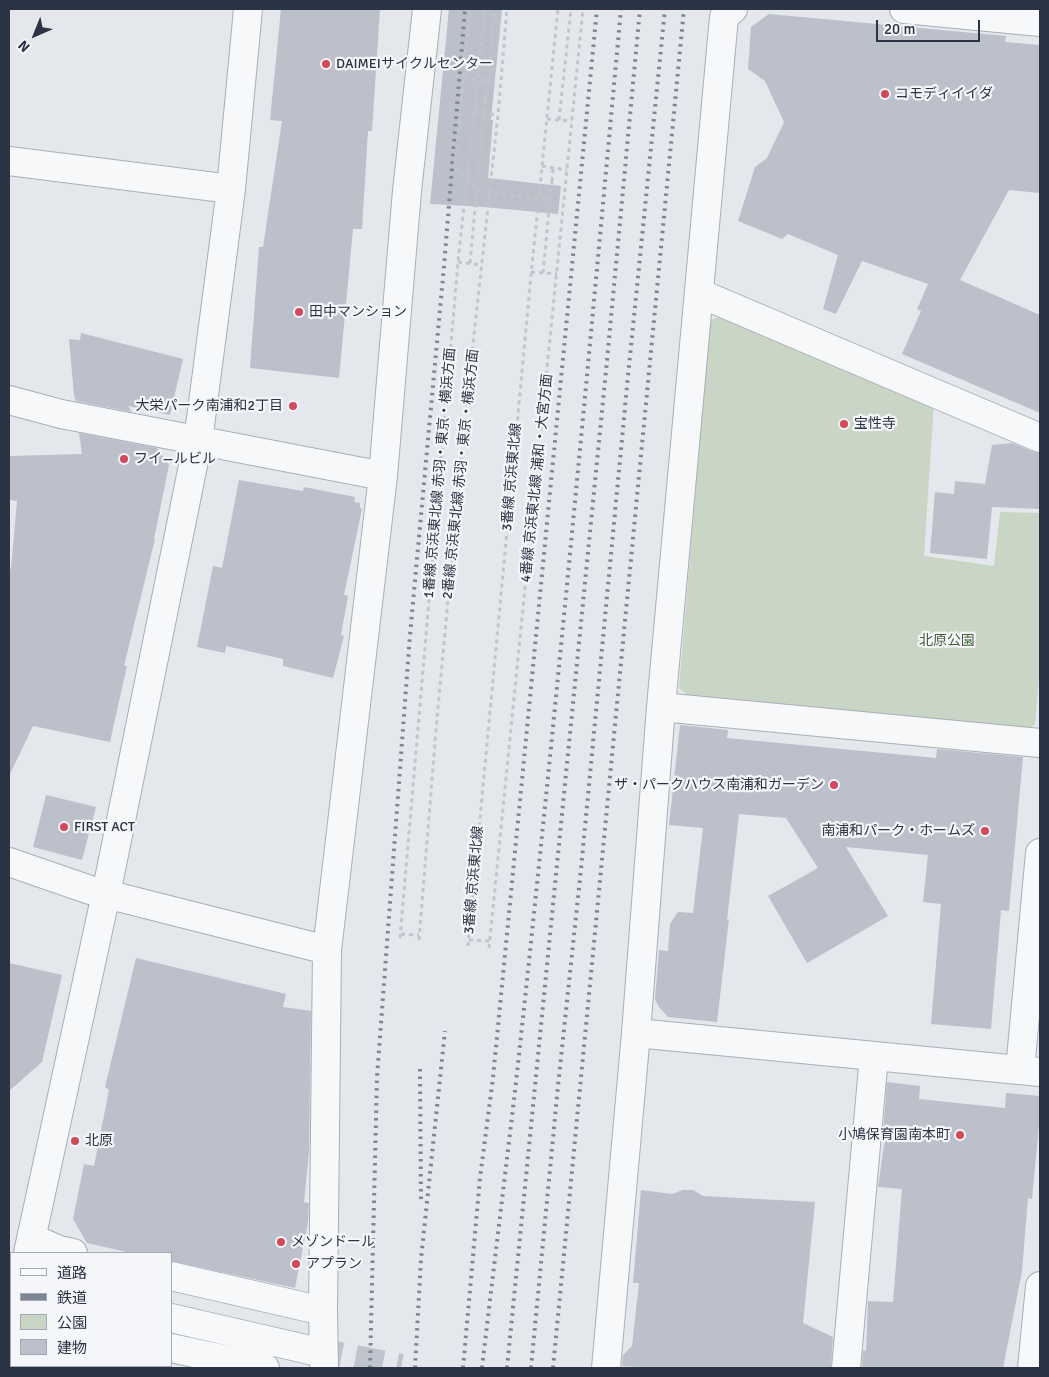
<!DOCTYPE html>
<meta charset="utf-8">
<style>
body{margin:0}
#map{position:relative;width:1049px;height:1377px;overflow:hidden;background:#e4e7ec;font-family:Signika,"Noto Sans JP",sans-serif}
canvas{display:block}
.frame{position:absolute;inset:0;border:10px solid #2b3445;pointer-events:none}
.legend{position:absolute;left:10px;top:1252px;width:162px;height:115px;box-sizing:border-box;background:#f4f6f9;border:1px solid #a4a8b1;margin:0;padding:6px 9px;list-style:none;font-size:15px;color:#2b3445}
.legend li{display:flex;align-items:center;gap:10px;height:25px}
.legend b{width:25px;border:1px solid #a4a8b1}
.north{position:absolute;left:10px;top:10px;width:50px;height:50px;-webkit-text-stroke:4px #f4f6f9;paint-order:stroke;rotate:224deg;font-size:14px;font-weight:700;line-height:20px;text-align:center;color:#2b3445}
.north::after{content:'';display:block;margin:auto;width:18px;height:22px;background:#2b3445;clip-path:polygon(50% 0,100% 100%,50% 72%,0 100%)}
.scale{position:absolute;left:876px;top:20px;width:104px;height:22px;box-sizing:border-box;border:2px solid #2b3445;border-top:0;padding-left:6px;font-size:15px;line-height:18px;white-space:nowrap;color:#2b3445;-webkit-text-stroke:4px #f4f6f9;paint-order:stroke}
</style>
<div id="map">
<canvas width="1049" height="1377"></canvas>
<div class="frame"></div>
<ul class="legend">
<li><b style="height:6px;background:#f7f8fa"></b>道路</li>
<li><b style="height:6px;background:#7d8696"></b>鉄道</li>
<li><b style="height:14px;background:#c9d6c5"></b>公園</li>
<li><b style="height:14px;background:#bbc0ca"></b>建物</li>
</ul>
<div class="north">N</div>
<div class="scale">20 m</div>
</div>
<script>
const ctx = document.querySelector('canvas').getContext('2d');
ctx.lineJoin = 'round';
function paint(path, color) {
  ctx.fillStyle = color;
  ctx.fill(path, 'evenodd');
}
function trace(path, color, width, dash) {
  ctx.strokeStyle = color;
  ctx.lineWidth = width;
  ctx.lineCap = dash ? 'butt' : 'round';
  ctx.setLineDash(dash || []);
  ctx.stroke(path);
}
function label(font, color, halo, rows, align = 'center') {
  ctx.font = font + ' Signika,"Noto Sans JP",sans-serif';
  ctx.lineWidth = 4.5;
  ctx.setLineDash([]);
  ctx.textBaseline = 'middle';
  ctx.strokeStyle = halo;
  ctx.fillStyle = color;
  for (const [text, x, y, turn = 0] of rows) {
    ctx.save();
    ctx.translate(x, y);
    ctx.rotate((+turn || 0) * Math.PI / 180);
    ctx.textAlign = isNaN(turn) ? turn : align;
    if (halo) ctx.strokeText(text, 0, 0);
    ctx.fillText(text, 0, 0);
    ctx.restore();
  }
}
const green = new Path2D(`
 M722,316l212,86 -10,154 70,10 6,-54 40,1v154l-5,57 -7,6 -341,-35 -8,-7 31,-368z`);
const building = new Path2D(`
 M281,9h99l-8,122h-4l-6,98h-9l-14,149 -89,-10 9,-121h4l19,-126 -12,-1z
 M449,9h53l-11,111h2l-5,58 73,8 -3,28 -74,-7 -54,-3z
 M769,14l237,22 -1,6 35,3v148l-31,-3 -49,90 80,35v98l-138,-59 19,-43 -4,-2 11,-25 -66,-23 -26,53 -13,-5 15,-54 -50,-21 -6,5 -44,-18 17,-54 12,-9 17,-36 -19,-41 -17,-12 3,-42z
 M81,333l102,26 -13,56 -42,-9 4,6 -56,-11 -2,-6 -5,-56 11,1z
 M79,433l78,15 12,17 -15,74h1l-31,127h3l-17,76 -77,-16 -24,50v-207h2l6,-68 -8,-1v-44l73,-2z
 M1012,443l22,9 6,1v56l-48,-2 -5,52 -57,-6 5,-61 19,2 1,-13 30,3 7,-39z
 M239,480l64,11 1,-4 51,10 -1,5 6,1v5l2,1 -18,86 4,1 -7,39 3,1 -11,42 -50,-12v-7l-57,-13 -1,7 -28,-6 16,-81 9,2z
 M680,725l48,5 -1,8 209,20 1,-9 86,8 -14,154 -8,-1 -10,119 -60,-5 10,-120 -18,-2 5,-47 -82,-8 42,69 -81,47 -39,-67 50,-28 -32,-50 -47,-4 -12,106 2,-1 -12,103 -49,-5 -9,-10 -4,-8 4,-49 9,1 2,-27 8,-12 15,1 10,-85 -34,-3z
 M46,795l50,12 -14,53 -49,-13z
 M136,958l150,36 -3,13 28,4 -2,141 -5,50 5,1 -1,19 -13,66 -124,-27v-8h-40l-44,-10 -14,-24 11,-55 10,2 15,-76 -4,-3z
 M9,963l53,12 -20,87 -33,29z
 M887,1082l33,4 -1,13 86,9 1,-15 34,3v19l-8,84 -4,-1 -6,73 -19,97h-141l1,-18 3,1 2,-50 25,1 9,-113 -24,-2 6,-42 3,-10 -4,-1z
 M641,1190l31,4 11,-4h10l10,6 112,6 -12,121 30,14 -2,31h-170l-39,-2 1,-11 9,-9 7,-63h-6z`);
const minorTunnel = new Path2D(`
 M314,1351l87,17`);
const path = new Path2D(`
 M488,81l7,-72
 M474,112l24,3
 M547,119l25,2
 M559,120l12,-111
 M542,166l25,4
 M552,181l1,-13
 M458,262l24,3
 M470,263l15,-162
 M531,272l26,2
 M543,273l7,-73
 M401,934l18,1
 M400,938l58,-676 27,-253
 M419,940l18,-222 28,-300 33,-303 9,-106
 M469,940l21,1
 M468,946l64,-681 26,-256
 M489,948l94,-939`);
const minor = new Path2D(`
 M904,9l136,13
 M9,161l222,28
 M699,293l341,145
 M9,400l52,14 322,62
 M661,707l379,36
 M9,862l81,28 237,60
 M636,1033l404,39
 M1020,1070l20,-217
 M32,1238l27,12 14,3
 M28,1253l78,-359 92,-453 33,-252 17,-180
 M171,1276l152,35
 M9,1282h2
 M171,1318l143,33
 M9,1342l2,-11
 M171,1348l94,20
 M324,1368l-1,-57 4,-361 56,-474 24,-285 20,-182
 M606,1368l30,-335 25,-326 63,-690 9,-8
 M846,1368l28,-312
 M1032,1368l8,-82`);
const rail = new Path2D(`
 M420,1069l1,135
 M370,1368l7,-291 33,-442 34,-369 21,-257
 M415,1368l6,-109 24,-228
 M463,1368l17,-190 13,-100 104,-1069
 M482,1368c11,-95 23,-191 34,-286 39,-357 72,-715 105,-1073
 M507,1368l99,-997 34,-362
 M531,1368l27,-282 23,-217 47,-493 37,-367
 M553,1368l131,-1359`);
const pathBridge = new Path2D(`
 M470,9l-15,156 22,26 73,9 2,-19
 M464,78l24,3 -3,20`);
const markers = [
 [326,64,5,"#d1495b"],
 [885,94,5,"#d1495b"],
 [299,312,5,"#d1495b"],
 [293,406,5,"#d1495b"],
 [844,424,5,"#d1495b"],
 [124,459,5,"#d1495b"],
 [834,785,5,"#d1495b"],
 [64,827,5,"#d1495b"],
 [985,831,5,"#d1495b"],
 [960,1135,5,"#d1495b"],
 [75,1141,5,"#d1495b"],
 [281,1242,5,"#d1495b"],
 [296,1264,5,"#d1495b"]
];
const poiNames = [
 ["DAIMEIサイクルセンター",336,64],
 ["コモディイイダ",895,94],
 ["田中マンション",309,312],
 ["大栄パーク南浦和2丁目",283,406,"right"],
 ["宝性寺",854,424],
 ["フイ―ルビル",134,459],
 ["ザ・パークハウス南浦和ガーデン",824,785,"right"],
 ["FIRST ACT",74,827],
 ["南浦和パーク・ホームズ",975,831,"right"],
 ["小鳩保育園南本町",950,1135,"right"],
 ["北原",85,1141],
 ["メゾンドール",291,1242],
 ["アプラン",306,1264]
];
const streetNames = [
 ["1番線 京浜東北線 赤羽・東京・横浜方面",440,473,-85],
 ["2番線 京浜東北線 赤羽・東京・横浜方面",461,474,-84],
 ["3番線 京浜東北線",512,477,-85],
 ["4番線 京浜東北線 浦和・大宮方面",537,478,-84],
 ["3番線 京浜東北線",474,880,-85]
];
const parkNames = [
 ["北原公園",947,641]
];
paint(green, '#c9d6c5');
paint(building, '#bbc0ca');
trace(minorTunnel, '#bfc3cb', 28, [28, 14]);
trace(minor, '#a9aeb7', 30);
trace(path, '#c2c5cb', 3, [4, 4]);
trace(minor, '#f7f8fa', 28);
trace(rail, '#7d8696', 4, [2.5, 5]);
trace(pathBridge, '#c2c5cb', 3, [4, 4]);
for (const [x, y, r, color] of markers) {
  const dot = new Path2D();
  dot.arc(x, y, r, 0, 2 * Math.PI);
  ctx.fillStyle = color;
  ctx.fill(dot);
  trace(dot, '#f4f6f9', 2);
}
label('14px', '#2b3445', '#f4f6f9', poiNames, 'left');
label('14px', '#2b3445', '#f4f6f9', streetNames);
label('14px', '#3f6138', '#f4f6f9', parkNames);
</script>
